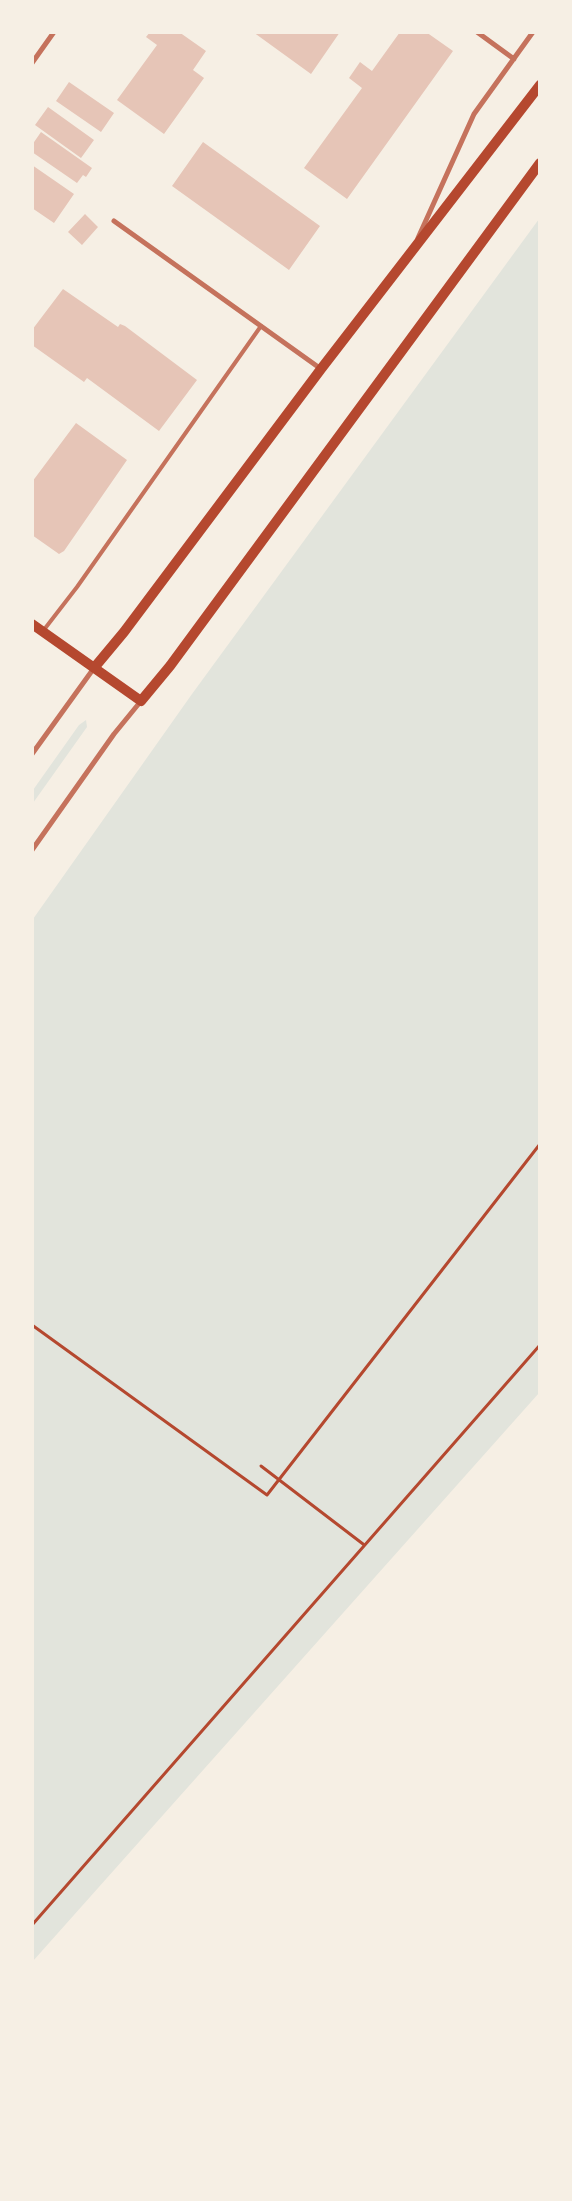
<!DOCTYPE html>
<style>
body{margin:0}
#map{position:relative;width:572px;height:2201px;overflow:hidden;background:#f6efe4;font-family:"Sofia Sans Condensed",sans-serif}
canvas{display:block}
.frame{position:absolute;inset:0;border:34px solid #f6efe4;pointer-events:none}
</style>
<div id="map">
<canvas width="572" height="2201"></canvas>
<div class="frame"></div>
</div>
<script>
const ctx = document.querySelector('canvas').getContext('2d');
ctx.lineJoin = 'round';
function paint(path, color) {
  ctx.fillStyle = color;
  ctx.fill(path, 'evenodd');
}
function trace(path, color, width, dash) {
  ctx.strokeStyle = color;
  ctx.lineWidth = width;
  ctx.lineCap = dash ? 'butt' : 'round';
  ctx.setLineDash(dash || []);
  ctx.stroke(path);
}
const green = new Path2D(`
 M539,219v1174l-506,568v-1042l159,-225z
 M86,720l1,7 -54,76v-13l46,-65z`);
const building = new Path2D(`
 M150,32h29l27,19 -13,19 11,8 -40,56 -47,-34 40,-55 -11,-8z
 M253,32h87l-29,42z
 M400,32h26l27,19 -106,148 -43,-31 58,-80 -13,-10 11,-16 12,9z
 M69,82l45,31 -13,19 -45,-31z
 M48,107l46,33 -13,18 -46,-33z
 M41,132l51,36 -6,9 -3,-2 -6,8 -45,-31v-7z
 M203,142l117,84 -31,44 -117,-84z
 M32,165l42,29 -20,29 -22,-15z
 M85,214l13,13 -16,18 -14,-13z
 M63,289l55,38 2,-3 5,2 72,54 -38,51 -72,-53 -3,4 -52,-37v-15z
 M76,423l51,37 -63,91 -5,3 -27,-19v-53z`);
const path = new Path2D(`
 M32,1325l235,170 273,-351
 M261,1466l102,78
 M32,1925l508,-580`);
const service = new Path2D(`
 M43,631l34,-44 184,-261`);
const minor = new Path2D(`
 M477,32l37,27
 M32,63l22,-31
 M114,221l207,148
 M418,238l56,-124 59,-82
 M32,754l62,-86
 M32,850l82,-116 27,-33`);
const secondary = new Path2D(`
 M32,624l109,77 29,-35 370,-503
 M94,668l30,-36 197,-263 219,-284`);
paint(green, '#e2e4dc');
paint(building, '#e6c5b7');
trace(path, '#b5482f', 3);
trace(service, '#c5725c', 4);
trace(minor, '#c5725c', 5);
trace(secondary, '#b5482f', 10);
</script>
